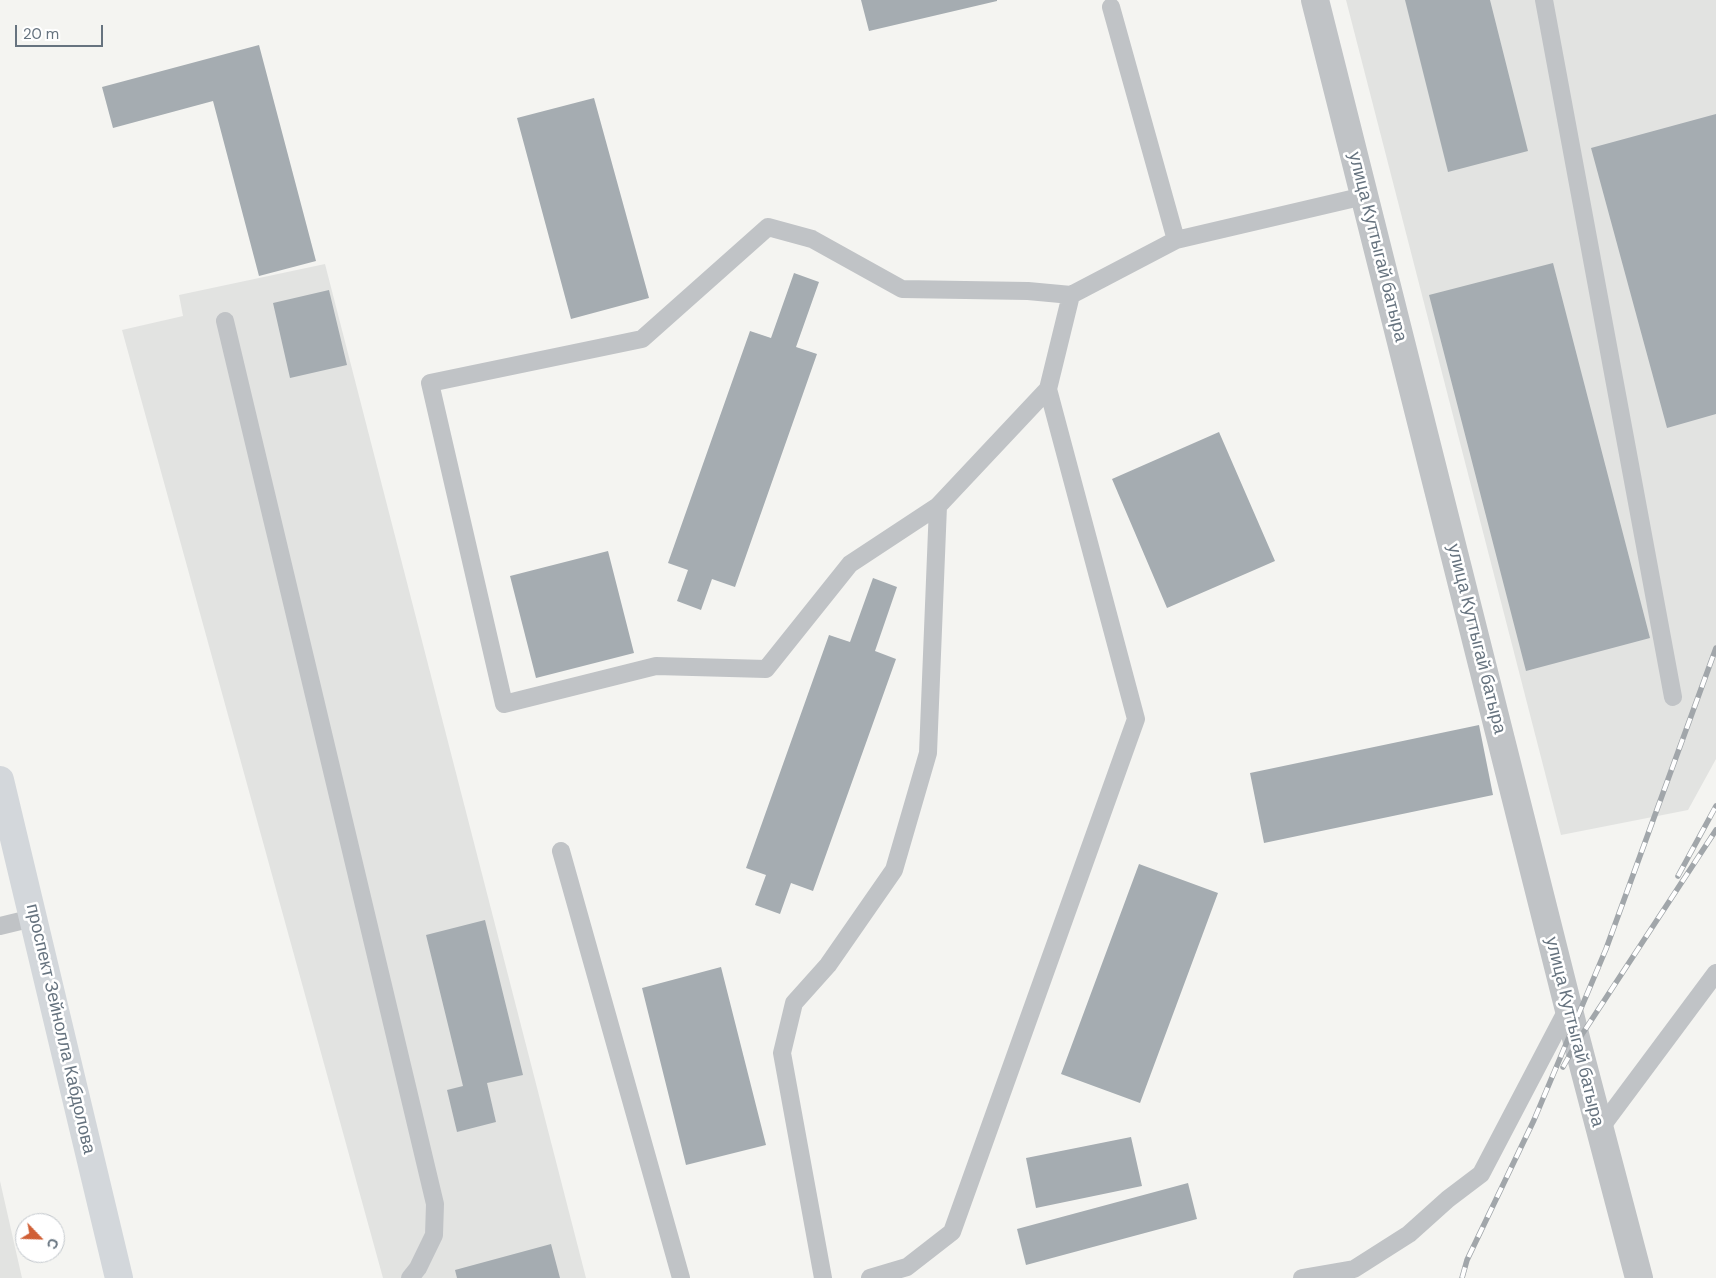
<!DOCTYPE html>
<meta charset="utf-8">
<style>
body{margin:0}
#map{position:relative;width:1716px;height:1278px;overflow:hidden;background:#f4f4f1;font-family:"DM Sans",sans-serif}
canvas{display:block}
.north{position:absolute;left:15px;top:1213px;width:50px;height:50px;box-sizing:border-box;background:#fff;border:1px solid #c2c7cc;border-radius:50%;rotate:114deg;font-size:14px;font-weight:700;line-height:20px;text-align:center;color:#66737f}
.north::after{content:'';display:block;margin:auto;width:18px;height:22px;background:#d05f35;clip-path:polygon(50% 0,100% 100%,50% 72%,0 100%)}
.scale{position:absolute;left:15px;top:25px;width:88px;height:22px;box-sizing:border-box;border:2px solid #66737f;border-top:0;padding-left:6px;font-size:15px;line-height:18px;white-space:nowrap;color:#66737f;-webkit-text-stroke:4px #fff;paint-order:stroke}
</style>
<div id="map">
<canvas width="1716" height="1278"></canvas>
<div class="north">С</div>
<div class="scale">20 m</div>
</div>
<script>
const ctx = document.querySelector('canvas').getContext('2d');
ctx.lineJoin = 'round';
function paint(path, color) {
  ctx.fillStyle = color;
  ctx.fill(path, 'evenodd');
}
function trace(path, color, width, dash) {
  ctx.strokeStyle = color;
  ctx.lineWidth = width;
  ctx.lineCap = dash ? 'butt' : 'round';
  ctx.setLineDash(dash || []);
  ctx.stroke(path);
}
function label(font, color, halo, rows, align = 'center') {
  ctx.font = font + ' "DM Sans",sans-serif';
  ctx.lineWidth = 5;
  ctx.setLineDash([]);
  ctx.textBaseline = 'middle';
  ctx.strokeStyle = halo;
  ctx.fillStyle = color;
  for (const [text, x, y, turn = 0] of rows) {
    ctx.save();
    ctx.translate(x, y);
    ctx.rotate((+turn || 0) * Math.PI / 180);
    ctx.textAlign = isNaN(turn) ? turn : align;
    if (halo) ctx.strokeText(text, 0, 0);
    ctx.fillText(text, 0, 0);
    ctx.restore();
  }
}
const built = new Path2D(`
 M1346,0h370v759l-28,51 -127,25z
 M325,264l261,1014h-203l-261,-948 61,-14 -4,-21z
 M0,1181l22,97h-22z`);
const building = new Path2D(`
 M861,0h136v1l-128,30z
 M1405,0h85l38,151 -80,21z
 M259,45l57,216 -57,15 -46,-175 -100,27 -11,-41z
 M594,98l55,200 -78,21 -54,-201z
 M1716,114v300l-49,14 -76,-280z
 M1553,263l97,375 -124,33 -97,-376z
 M794,273l25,9 -23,65 21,7 -82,233 -23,-8 -11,31 -24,-9 11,-31 -20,-7 82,-232 21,7z
 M329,290l18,75 -57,13 -17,-75z
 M1219,432l56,129 -108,47 -55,-129z
 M608,551l26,102 -98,25 -26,-102z
 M873,578l24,9 -22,64 21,8 -83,232 -22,-8 -11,31 -25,-9 11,-30 -20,-7 83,-233 21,7z
 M1479,725l14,70 -229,48 -14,-70z
 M1139,864l79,29 -78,210 -79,-29z
 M485,920l38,155 -36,8 9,39 -39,10 -10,-42 16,-4 -37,-151z
 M721,967l45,178 -80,20 -44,-177z
 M1131,1137l11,49 -106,22 -10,-50z
 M1188,1183l9,36 -171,46 -9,-36z
 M551,1244l9,34h-103l-2,-8z`);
const lane = new Path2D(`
 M1544,0l129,697
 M1111,7l65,233 188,-44
 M225,321l210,883 -1,31 -16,33 -8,10
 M938,506l-88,58 -84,105 -110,-3 -152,38 -74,-321 212,-44 126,-112 44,12 90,50 126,2 43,4 105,-55
 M561,851l120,427
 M0,926l33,-8
 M1599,1130l117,-157
 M823,1278l-41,-225 12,-50 34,-38 66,-95 34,-117 10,-247 110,-117
 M870,1278l37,-11 45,-35 184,-513 -88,-330 23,-94
 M1302,1278l52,-9 55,-35 39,-35 33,-25 87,-166`);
const street = new Path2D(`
 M1315,0l262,1042 62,236`);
const secondary = new Path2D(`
 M0,780l119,498`);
const rail = new Path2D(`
 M1678,876l38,-70
 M1563,1067l14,-25 139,-212
 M1462,1278l5,-18 67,-140 72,-171 110,-301`);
const streetNames = [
 ["улица Куттыгай батыра",1377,247,76],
 ["улица Куттыгай батыра",1476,639,76],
 ["проспект Зейнолла Кабдолова",60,1029,77],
 ["улица Куттыгай батыра",1574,1032,76]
];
paint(built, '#e2e3e1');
paint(building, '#a5acb1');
trace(lane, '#c0c3c6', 18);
trace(street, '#c0c3c6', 28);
trace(secondary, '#d3d7db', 28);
trace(rail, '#a1a6aa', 5.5);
trace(rail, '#fff', 4, [11]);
label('18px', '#66737f', '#fff', streetNames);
</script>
